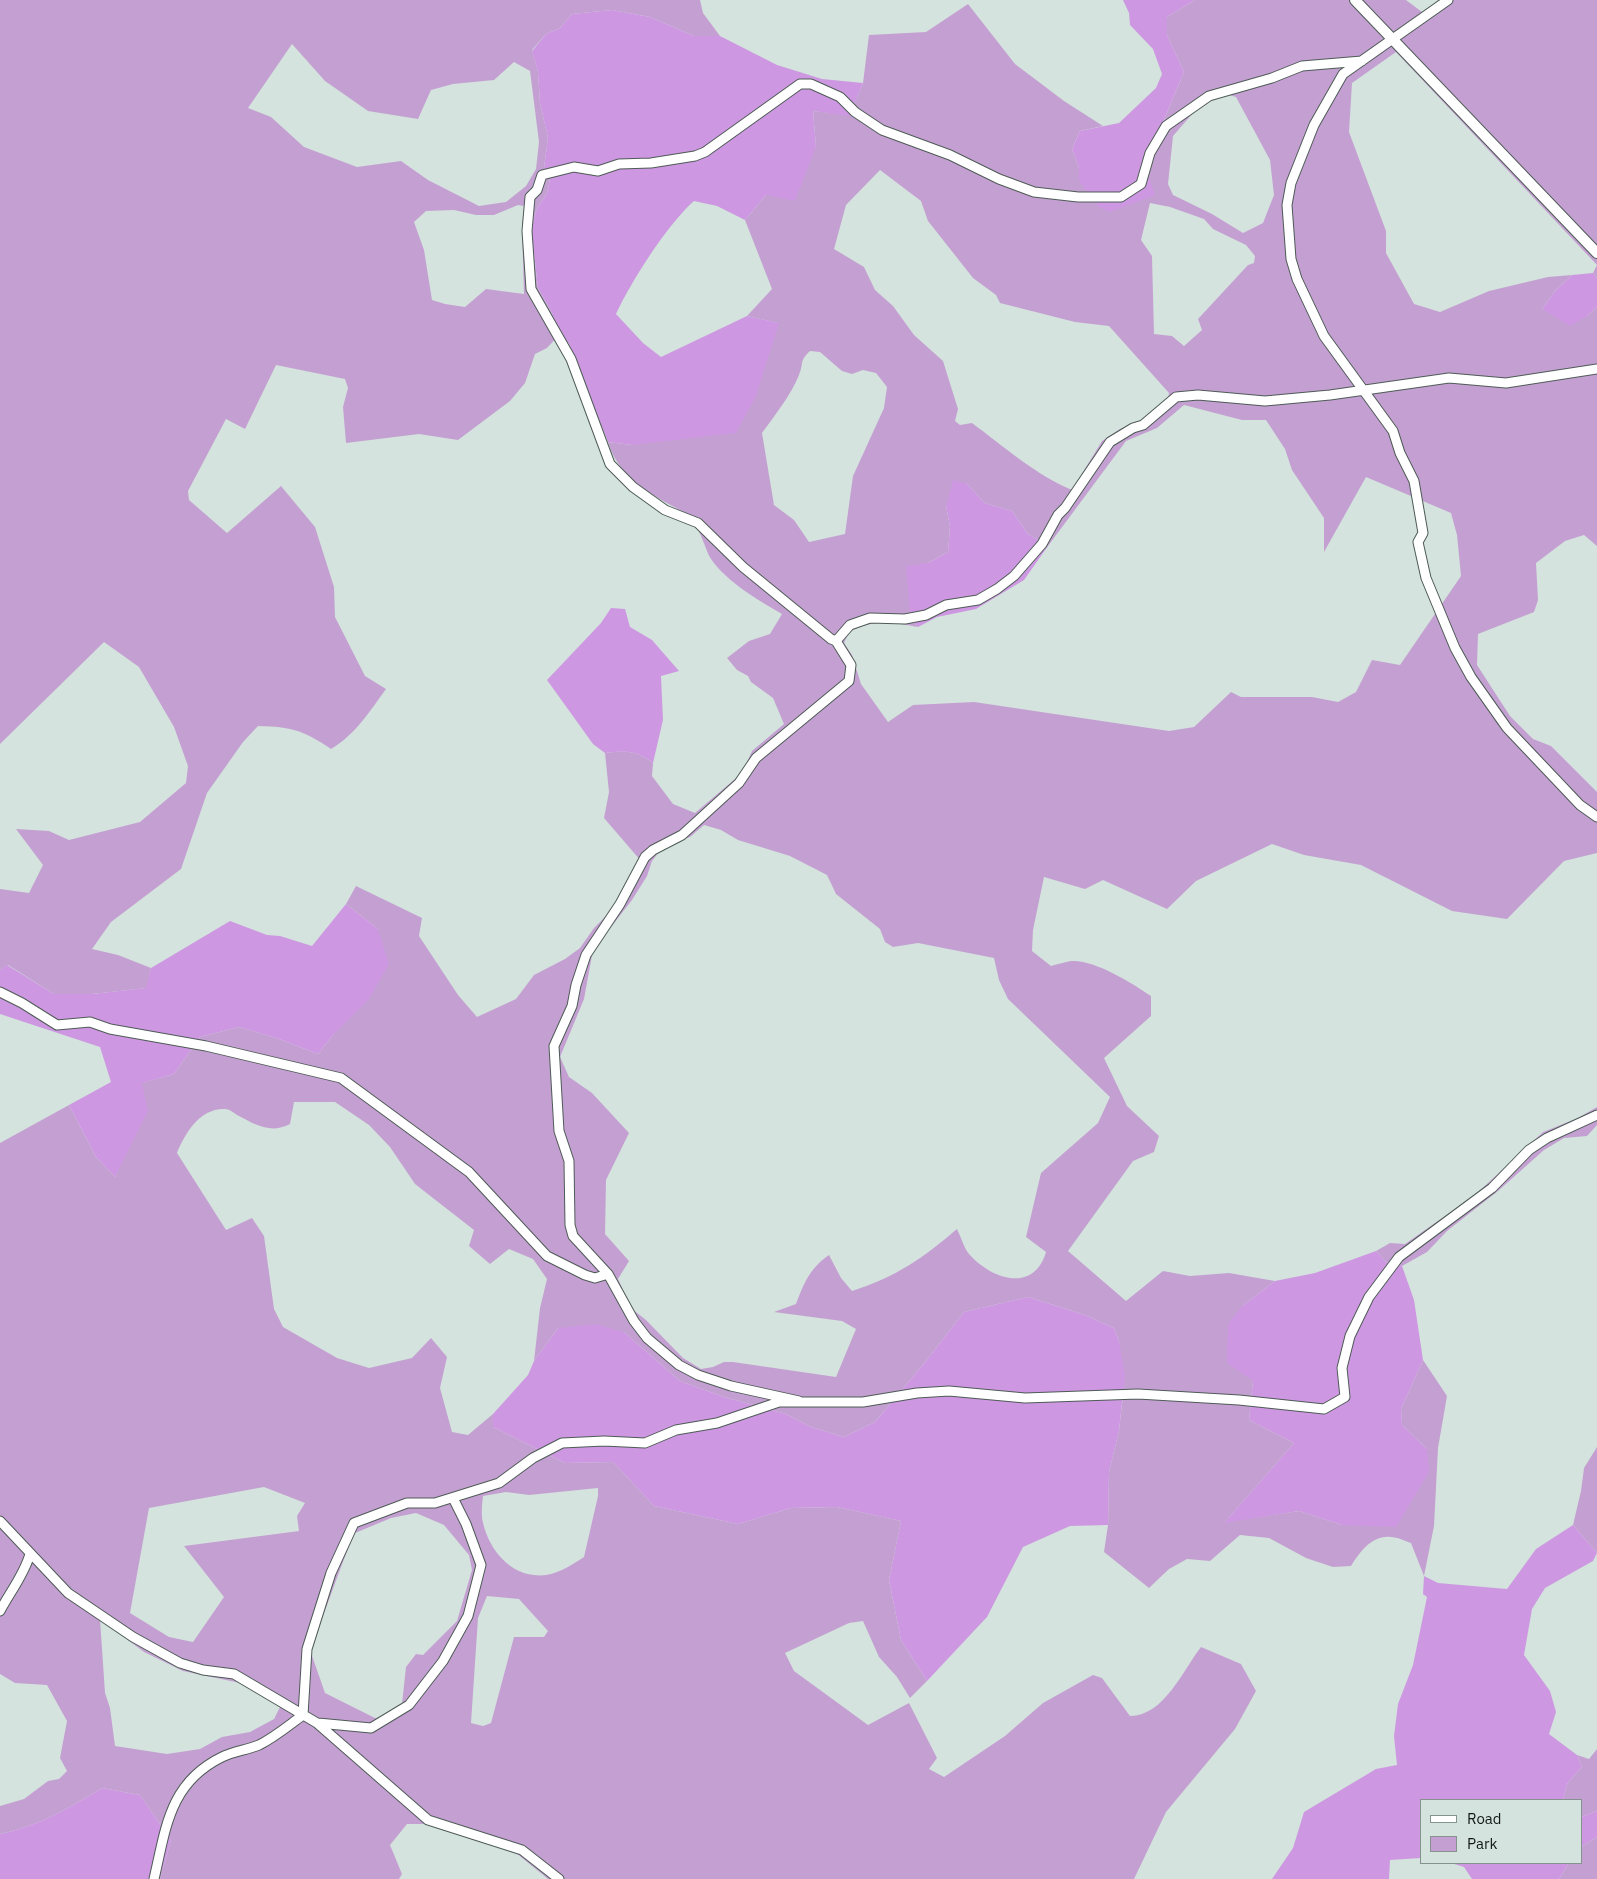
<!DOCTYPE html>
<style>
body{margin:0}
#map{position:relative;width:1597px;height:1879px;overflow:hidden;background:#d4e3dd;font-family:"IBM Plex Sans",sans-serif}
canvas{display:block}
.legend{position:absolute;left:1420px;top:1799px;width:162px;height:65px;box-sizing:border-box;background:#d4e3dd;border:1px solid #86928d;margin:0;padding:6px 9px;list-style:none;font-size:15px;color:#121816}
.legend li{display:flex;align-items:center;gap:10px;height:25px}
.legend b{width:25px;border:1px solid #86928d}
</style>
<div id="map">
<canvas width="1597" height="1879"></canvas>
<ul class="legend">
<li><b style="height:6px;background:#fff"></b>Road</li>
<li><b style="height:14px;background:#c4a0d2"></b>Park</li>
</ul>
</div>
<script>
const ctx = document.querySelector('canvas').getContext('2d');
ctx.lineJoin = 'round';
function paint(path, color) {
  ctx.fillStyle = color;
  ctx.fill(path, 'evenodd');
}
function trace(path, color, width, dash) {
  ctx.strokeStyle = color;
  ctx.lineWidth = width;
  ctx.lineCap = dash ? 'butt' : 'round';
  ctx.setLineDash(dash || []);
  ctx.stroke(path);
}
const green = new Path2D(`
 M0,0h700l3,13 17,23h-26l-44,-19 -38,-7 -40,4 -12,14 -14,6 -14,16 6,22 2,31 8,35 -4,30 6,11 -3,14 -9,14 -7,19 7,62 12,21 10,25 -13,14 -12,6 -10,29 -15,18 -52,39 -39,-6 -73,9 -3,-36 5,-19 -3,-9 -69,-14 -31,64 -19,-10 -38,72 1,9 38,33 54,-47 34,41 19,60 1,30 30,59 21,13c-16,22 -31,46 -55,60 -28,-19 -39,-22 -73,-23l-15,16 -36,51 -26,76 -70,53 -19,27 26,6 33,13 -4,20 -55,6h-38l-46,-29 -8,5v-81l29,4 14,-28 -27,-36 33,2 20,9 71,-18 46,-39 2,-17 -14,-39 -35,-60 -35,-25 -104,102zM292,44l33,37 43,30 50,8 13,-29 22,-6 41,-4 20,-18 16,9 9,71 -3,27 -10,17 -20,16 -27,4 -51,-26 -27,-19 -44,6 -53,-20 -33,-30 -23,-9zM518,205l6,1 -2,20 2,68 -38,-5 -21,18 -20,-3 -13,-4 -8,-50 -10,-28 12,-11 28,-1 22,5h18z
 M1195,0h211l16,12 18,-12h157v278l-4,-5 4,-8 -201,-213 -44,31 -3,49 37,99v22l28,51 26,8 49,-21 59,-14 24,-2 -17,16 -13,18 45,7 10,-9v239l-13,-11 -19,6 -29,22 2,37 -4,12 -56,22 -1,31 33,51 23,23 18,7 46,46v61l-33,8 -57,58 -55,-8 -91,-46 -57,-10 -32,-11 -76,37 -29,28 -64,-29 -18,9 -41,-12 -11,53 -1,21 19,15c7,-2 14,-4 20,-5 23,-2 61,22 80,35v20l-47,42 23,48 32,30 -5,16 -21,9 -65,90 58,50 37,-30 27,5 39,-3 46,8 -33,25 11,75 -4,39 45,23 -69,79 74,-11 43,14 85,-76 -25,-24 -1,-16 22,-49 24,36 -9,52 -4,78 -10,50 -13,-33c-6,-2 -14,-6 -20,-6 -19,-2 -31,15 -40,29l-18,1 -27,-9 -37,-20 -29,-3 -30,26 -23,-2 -18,10 -20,19 -45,-36 4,-27 1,-53 10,-41 4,-36 -4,-54 -5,-13 -29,-13 -57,-18 -64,15 -38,49 -51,61 -31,15 -33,-10 -25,-13 -62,-17 -44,-16 -56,-49 -66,-4 -24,33 6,-53 7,-29 -14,-20 -24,-10 -19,15 -21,-18 5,-16 -59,-46 -25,-37 -21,-22 -34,-23h-41l-4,22c-19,10 -34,1 -51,-8 -4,-2 -9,-7 -14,-7 -25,-1 -40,24 -48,44l49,77 26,-12 12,18 10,73 9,18 54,31 32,10 43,-10 19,-20 16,19 -7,31 12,44 16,3 25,-21v13l72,36 48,-1 41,44 84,18 53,-16 46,-1 64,14 -12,59 12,60 26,41 -17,17 -13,-21 -18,-20 -16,-36 -14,2 -64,30 9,18 74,54 41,-22 28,55 -8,11 15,8 61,-41 38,-33 50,-28 9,3 28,38c34,0 53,-46 71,-69l40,17 15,27 -21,38 -69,83 -32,67h-586l-32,-26 -89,-29h-20l-17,21 12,29 -3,5h-239l11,-39 -31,-45 -38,-7c-33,20 -63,38 -102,46v-28l24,-7 24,-18 11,-2 8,-8 -7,-13 7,-37 -20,-36 -32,-2 -15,-9v-531l69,-38 27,52 19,20 12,-27 14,-67 33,-9 26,-37 39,-10 40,12 39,15 16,-20 44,-105 -32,-25 10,-18 66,32 -3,18 39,59 19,22 39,-18 18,-24 31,-16 15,-11 14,-20 21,-21 26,-46 -37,-43 5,-26 -4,-39c20,-2 32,-3 48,10l-1,13 21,28 22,9 47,-40 10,-22 32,-27 -11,-26 -22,-16 -3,-6 -11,-6 -10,-12 22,-17 21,-7 12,-20c-24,-14 -55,-32 -71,-55 -6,-10 -8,-22 -15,-32l1,-8c-35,-19 -77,-36 -89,-77l24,3 146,-122 -31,-7 25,-27 -27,-69 21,-25 50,-48 -3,-36 36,4 14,-32 6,-48 57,-3 42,-28 47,60 49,37 39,25 -23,5 -8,18 7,19v13l66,-16 39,-93 -17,-37v-18zM1226,94l10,3 34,63 4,35 -11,28 -20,10 -31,-19 -39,-19 -5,-11 5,-48 27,-31zM880,170l41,31 7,20 45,57 23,17 4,8 75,19 34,4 60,67 -1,6 -25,22 -23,8 -18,12 -30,49c-36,-15 -69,-44 -100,-67l-12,2 -5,-4 3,-12 -15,-48 -29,-26 -21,-29 -18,-16 -11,-23 -30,-18 12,-44zM1150,203l20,4 34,12 9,10 33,16 9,11 -1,7 -6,2 -50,54 4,11 -18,16 -12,-10 -18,-2 -2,-78 -11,-16zM810,351l10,1 22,19 10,3 11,-4 13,3 11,14 -3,21 -31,68 -8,58 -36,8 -15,-22 -20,-15 -12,-72c13,-18 29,-38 37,-58 5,-12 0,-14 11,-24zM1184,405l58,15h24l19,29 7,21 32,48v34l42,-75 85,36 6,22 4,41 -61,89 -28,-5 -16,32 -18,10 -26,-5h-71l-10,-5 -37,35 -25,4 -195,-29 -61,3 -25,17 -27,-38 -9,-29 -8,-12 5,-11c25,-13 42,-10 69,-5l-8,-11 18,-53 20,-11 2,-25 -4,-21 21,-22 18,19 27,8 16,23 20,12 78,-105 31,-13zM704,825l17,5 17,10 52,16 37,19 9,19 44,35 5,13 8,5 25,-4 76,15 5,22 9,19 102,98 -12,26 -57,50 -15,64 20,15c-12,41 -54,28 -77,2 -5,-6 -8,-17 -12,-25 -34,29 -61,48 -105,62l-11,-13 -12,-23c-19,13 -25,28 -33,49l-22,8 68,9 14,8 -20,48 -103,-15h-9l-11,5 -12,2 -18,-11 -37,-38 -14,-11 -14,-30 11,-18 -24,-27 1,-54 23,-47 -37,-40 -23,-16 -9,-20 24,-58 9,-49 39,-50 15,-24 5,-15 11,-14 27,-10zM264,1487l41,16 -8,13 2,15 -115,15 40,51 -31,45 -24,-5 -39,-24 19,-105zM598,1488v8l-14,61c-11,7 -24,16 -38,18 -33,4 -56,-23 -63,-52 -2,-8 -1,-19 0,-27l23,-4 23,3zM416,1513l28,12 25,30 3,15 -15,51 -34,34 -7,-1 -10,13 -4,37 -19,13 -8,1 -50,-25 -15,-43c16,-39 28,-79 45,-117l36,-15zM487,1596l32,3 29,32 -4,6h-30l-23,86 -8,3 -12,-3 7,-105zM100,1619l44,33 39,19 62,13 35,23 -6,12 -24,13 -28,5 -22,12 -33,5 -52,-8 -5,-38 -5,-15z
 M1597,1107v18l-10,11 -23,2 -20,12 -46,41 -51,40 -20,21 -25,14 -16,-4 -10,-11 14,-8 15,1 70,-49 68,-63 35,-14z
 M1597,1447v106l-24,-28 8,-34 3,-23z
 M1597,1749v62l-16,6v-17h-18l4,-16 15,-17 -5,-12 12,4z
 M1597,1837v42h-38l10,-16h12v-16z`);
const forest = new Path2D(`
 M1123,0h72l-28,17v18l17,37 -39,93 10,30 -45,17 -11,-5 -20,-26v-13l-7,-19 8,-18 39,-8 37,-35 6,-14 -9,-25 -23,-24 -1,-12z
 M612,10l38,7 44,19h26l57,29 45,14 41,4 -14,33 -36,-5 3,36 -21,54 -29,-6 -21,25 -28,-14 -23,-5c-27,24 -62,79 -78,113l27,29 18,14 86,-41 32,7 -23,73 -20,37 -104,12 -24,-3 -39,-98 -9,-10 -10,-25 -12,-21 -7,-62 7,-19 9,-14 3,-14 -6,-11 4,-30 -8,-35 -2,-31 -6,-21 14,-17 14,-6 12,-14z
 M1593,273l4,5v29l-10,9 -17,10 -28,-17 13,-18 17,-16z
 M953,480l14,4 18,19 27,8 16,23 20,12 -24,34 -48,29 -39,8 -19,10 -8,-11 -4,-50 22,-3 20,-11 2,-25 -4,-21z
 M611,608l14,1 5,18 22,13 27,31 -18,5 2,44 -10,43c-16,-13 -28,-12 -48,-10l-12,-9 -46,-64 54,-57z
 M346,904l32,25 11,35 -20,35 -35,35 -16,20 -39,-15 -40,-12 -39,10 -26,37 -32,9 6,28 -33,66 -19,-20 -27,-52 42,-23 -11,-35 -100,-33v-44l7,-5 47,29h38l54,-6 5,-20 79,-47 37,14 13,1 32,10z
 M1376,1251l10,11 16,4 12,34 9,60 -22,49 1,16 25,24 2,23 -33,55 -54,-2 -43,-14 -75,12 70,-80 -45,-23 4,-39 -26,-18 1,-39 14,-18 33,-25 40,-8z
 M1028,1297l57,18 29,13 5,13 6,34 -6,56 -10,41 -1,53 -38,1 -47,21 -36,70 -60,64 -26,-41 -12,-60 12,-59 -64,-14 -46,1 -53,16 -84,-18 -41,-44 -48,1 -72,-36v-13l35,-39 6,-14 24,-33 37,-4 29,8 56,49 44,16 62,17 25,13 33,10 31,-15 51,-61 38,-49z
 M1573,1525l24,28 -4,8 -48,27 -13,21 -8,46 26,36 6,21 -7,22 28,21 5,12 -15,17 -4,16h-142v58l-31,2 -1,19h-117l21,-31 11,-36 72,-43 21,-4 -3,-29 4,-32 15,-39 14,-68 -4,-3 1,-18 14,7 69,6 29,-40z
 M102,1788l38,7 31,45 -11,39h-160v-45c39,-8 69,-26 102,-46z
 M1597,1811v26l-16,10v-30z
 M1451,1863h118l-10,16h-87l-8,-12z`);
const minor = new Path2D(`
 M1448,0l-105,74 -29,51 -23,58 -4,22 4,54 6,20 27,57 69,95 7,22 14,28 9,52 -5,9 8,36 29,70 16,29 36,51 73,77 17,12
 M836,641l-5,-2 -88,-72 -45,-44 -33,-13 -32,-23 -23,-23 -39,-105 -40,-70 -4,-58 3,-34 7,-7 5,-15 32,-8 24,4 21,-7 32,-1 44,-7 10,-4 95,-68h11l29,13 15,15 27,18 68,25 49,24 35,13 44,5h43l20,-13 9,-31 16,-27 43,-30 63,-18 30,-12 60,-5
 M0,992l22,11 35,22 33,-3 20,7 96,17 135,32 128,94 78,84 38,19 10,3 13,-4
 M799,1401l-68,-15 -33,-11 -19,-10 -32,-27 -13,-17 -26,-47 -35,-38 -3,-11 -1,-64 -10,-30 -5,-85 18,-40 4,-21 10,-30 34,-51 25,-47 8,-7 29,-15 57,-52 17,-25 93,-77 2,-16 -15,-24 14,-16 20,-7 35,1 21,-4 20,-10 32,-5 19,-11 17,-13 28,-32 16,-29 7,-7 45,-66 23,-14 10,-3 33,-28 22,-2 67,6 65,-6 119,-17 57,5 91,-14
 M0,1521l68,72 65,44 47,26 23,7 31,4 83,49 111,97 94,30 37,29
 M0,1611c10,-19 24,-36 30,-57
 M318,1723l53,5 38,-23 34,-44 25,-45 13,-51 -15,-41 -13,-26
 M154,1879c12,-51 15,-96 68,-122 12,-6 25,-7 37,-12 16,-8 30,-20 44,-30l4,-66 24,-76 23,-50 53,-20h28l64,-20 34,-25 29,-15 42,-2 41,2 31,-13 41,-7 62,-21h84l54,-9 32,-2 76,7 113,-4 101,6 85,9 21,-12 -3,-29 8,-32 19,-39 30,-40 93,-69 37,-38 18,-12 50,-23`);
const tertiary = new Path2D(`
 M1355,0l242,253`);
paint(green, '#c4a0d2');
paint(forest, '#cd98e1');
trace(minor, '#4e5b56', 11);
trace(tertiary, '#4e5b56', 12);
trace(minor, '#fff', 9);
trace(tertiary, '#fff', 10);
</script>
